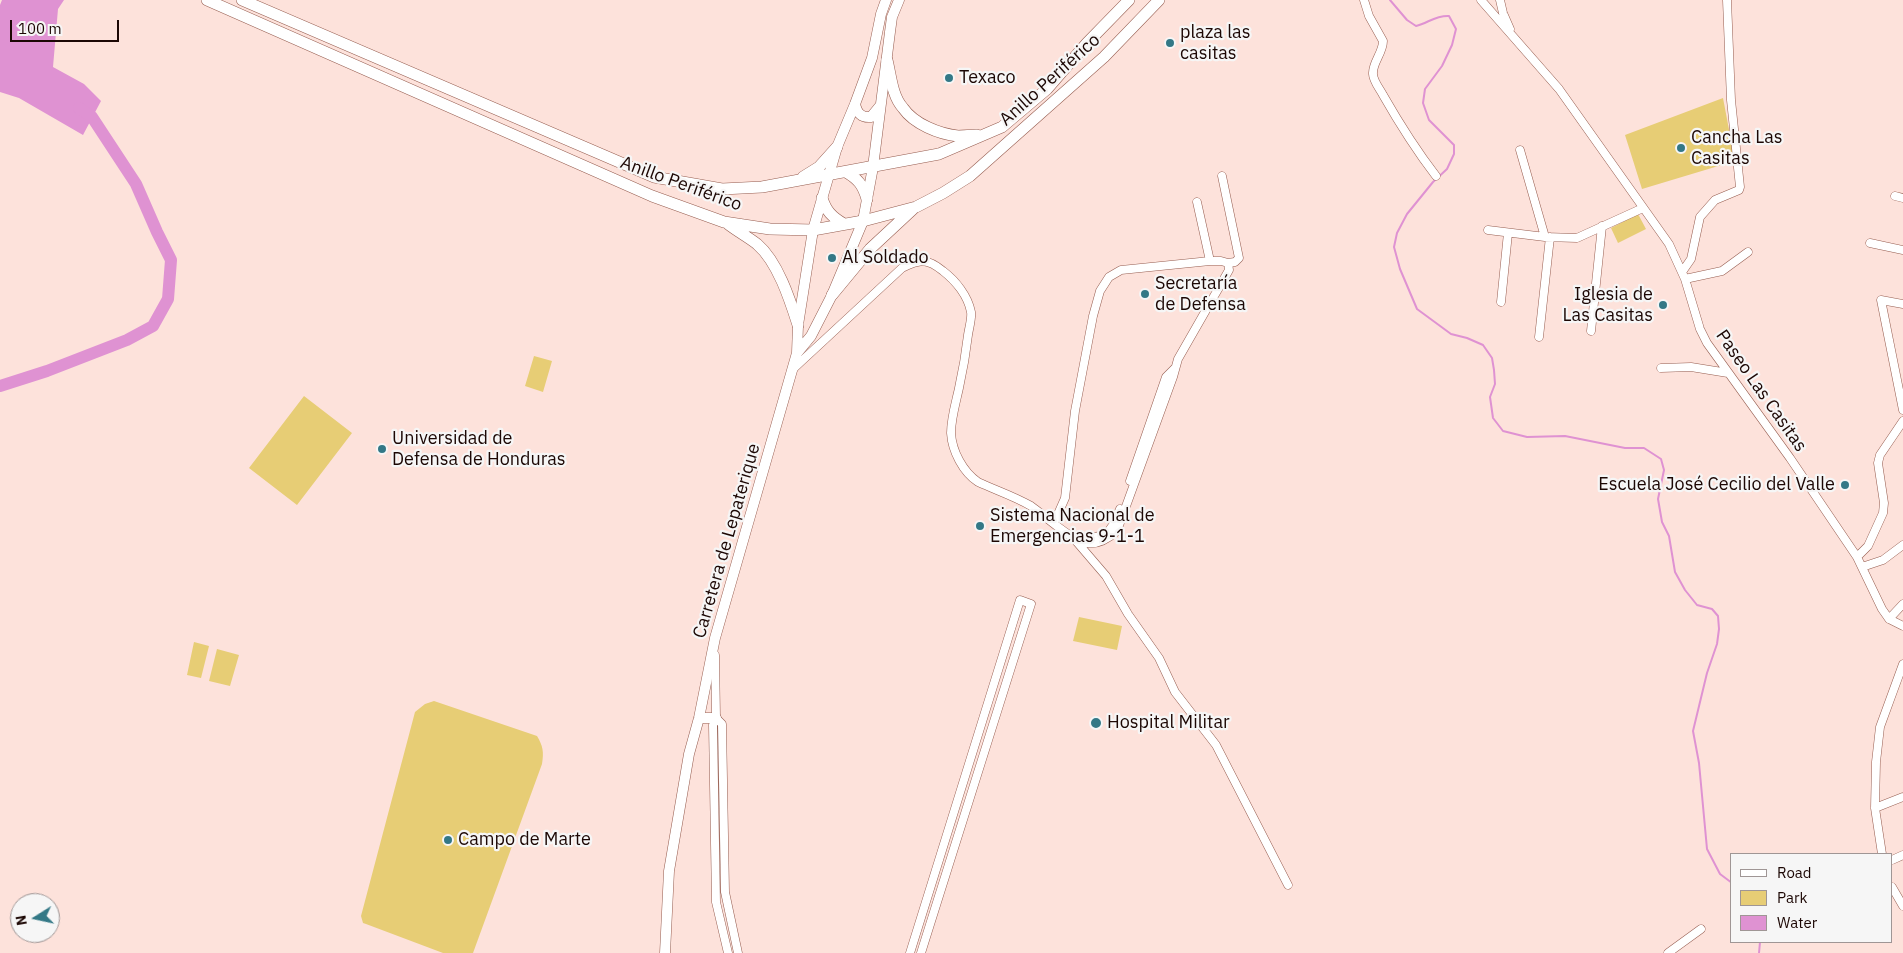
<!DOCTYPE html>
<meta charset="utf-8">
<style>
body{margin:0}
#map{position:relative;width:1903px;height:953px;overflow:hidden;background:#fde2db;font-family:"IBM Plex Sans",sans-serif}
canvas{display:block}
.legend{position:absolute;left:1730px;top:853px;width:162px;height:90px;box-sizing:border-box;background:#f6f6f6;border:1px solid #9f9695;margin:0;padding:6px 9px;list-style:none;font-size:15px;color:#1c0704}
.legend li{display:flex;align-items:center;gap:10px;height:25px}
.legend b{width:25px;border:1px solid #9f9695}
.north{position:absolute;left:10px;top:893px;width:50px;height:50px;box-sizing:border-box;background:#f6f6f6;border:1px solid #9f9695;border-radius:50%;rotate:260deg;font-size:14px;font-weight:700;line-height:20px;text-align:center;color:#1c0704}
.north::after{content:'';display:block;margin:auto;width:18px;height:22px;background:#337886;clip-path:polygon(50% 0,100% 100%,50% 72%,0 100%)}
.scale{position:absolute;left:10px;top:20px;width:109px;height:22px;box-sizing:border-box;border:2px solid #1c0704;border-top:0;padding-left:6px;font-size:15px;line-height:18px;white-space:nowrap;color:#1c0704;-webkit-text-stroke:4px #f6f6f6;paint-order:stroke}
</style>
<div id="map">
<canvas width="1903" height="953"></canvas>
<ul class="legend">
<li><b style="height:6px;background:#fff"></b>Road</li>
<li><b style="height:14px;background:#e7cd75"></b>Park</li>
<li><b style="height:14px;background:#df92d2"></b>Water</li>
</ul>
<div class="north">N</div>
<div class="scale">100 m</div>
</div>
<script>
const ctx = document.querySelector('canvas').getContext('2d');
ctx.lineJoin = 'round';
function paint(path, color) {
  ctx.fillStyle = color;
  ctx.fill(path, 'evenodd');
}
function trace(path, color, width, dash) {
  ctx.strokeStyle = color;
  ctx.lineWidth = width;
  ctx.lineCap = dash ? 'butt' : 'round';
  ctx.setLineDash(dash || []);
  ctx.stroke(path);
}
function label(font, color, halo, rows, align = 'center') {
  ctx.font = font + ' "IBM Plex Sans",sans-serif';
  ctx.lineWidth = 4.5;
  ctx.setLineDash([]);
  ctx.textBaseline = 'middle';
  ctx.strokeStyle = halo;
  ctx.fillStyle = color;
  for (const [text, x, y, turn = 0] of rows) {
    ctx.save();
    ctx.translate(x, y);
    ctx.rotate((+turn || 0) * Math.PI / 180);
    ctx.textAlign = isNaN(turn) ? turn : align;
    if (halo) ctx.strokeText(text, 0, 0);
    ctx.fillText(text, 0, 0);
    ctx.restore();
  }
}
const green = new Path2D(`
 M1723,98l12,63 -93,28 -17,-54z
 M1638,214l8,15 -28,14 -7,-15z
 M534,356l18,5 -9,31 -18,-6z
 M304,396l48,37 -55,72 -48,-37z
 M1079,617l43,9 -5,24 -44,-9z
 M194,642l15,4 -8,32 -14,-3z
 M217,649l22,6 -9,31 -21,-5z
 M434,701l103,35c6,10 7,16 5,28l-69,189h-30l-77,-29 -3,-1 -2,-7 54,-204 10,-8z`);
const water = new Path2D(`
 M2,0h62l-6,9 -5,58 31,17 17,17 -18,34 -64,-37 -19,-6v-87z`);
const stream = new Path2D(`
 M1390,0l17,20 9,6c12,-3 20,-11 33,-10l7,13 -4,16 -10,21 -17,23 -2,14 6,17 25,25v9l-7,15 -14,13 -26,32 -10,19 -3,14 6,22 17,40 34,25 16,4 16,7 9,13 2,12 1,14 -5,13 3,21 10,13 24,6 38,-1 60,12h19l17,11 3,11 -6,29 4,23 7,14 6,36 10,18 12,15 15,4 6,7 1,13 -2,15 -10,29 -14,58 6,32 8,86 13,25 12,9
 M1759,953l1,-11`);
const river = new Path2D(`
 M0,386l47,-15 80,-31 26,-14 15,-27 3,-39 -14,-28 -21,-48 -44,-67 -13,-9`);
const minor = new Path2D(`
 M1364,0l5,16 14,25c0,12 -11,22 -10,33 0,7 7,15 10,21 16,28 33,55 53,81
 M1481,0l78,89 110,155 16,35 15,50 7,14 83,115 67,99 25,52 7,10 14,7
 M1500,0l3,13 7,16
 M1520,150l25,87
 M1222,176l17,82 -4,4 -7,1
 M1895,196l8,2
 M1197,202l13,59
 M1488,230l57,7 32,1 66,-30
 M1870,243l33,7
 M1682,272l9,-13 9,-42 15,-17 24,-10 1,-3 -9,-87 -4,-100
 M1685,279l37,-8 26,-19
 M1501,302l7,-69
 M1903,304l-22,-4 22,110
 M1591,331l11,-105
 M1539,337l11,-100
 M1661,368l30,-1 37,6
 M793,369l109,-101c18,-9 25,-10 41,3 13,10 25,25 28,41 1,6 -2,16 -3,23 -2,17 -5,35 -9,53 -3,14 -8,30 -8,45 1,18 12,39 27,49 17,8 36,14 53,24 13,9 41,35 55,37 11,2 23,-5 31,-12l56,-154 5,-18 51,-89 -1,-7 -7,-2h-11l-89,9 -12,7 -9,14 -7,25 -18,95 -10,87 -11,25
 M1130,481l36,-104 9,-9
 M1075,537c31,1 34,0 45,-28
 M1076,541l30,35 22,38 31,44 16,34 41,53 72,140
 M1857,557l11,-11 15,-33 1,-10 -6,-40 2,-8 23,-34
 M1862,567l21,-7 20,-15
 M1889,619l14,-15
 M715,655l1,63 -3,7 3,177 12,51
 M716,718l6,6 3,168 13,61
 M1875,808l28,-11
 M1882,854l-7,-46 1,-46 4,-35 23,-63
 M1892,860l11,-5
 M1892,887l11,19
 M910,953l110,-353 11,4 -110,349
 M1668,953l33,-24`);
const major = new Path2D(`
 M855,104c2,9 6,14 16,13l9,-11
 M797,353l14,-17 21,-41 31,-74 10,-54 17,-135 2,-15 7,-17
 M699,718h17
 M665,953l4,-82 20,-117 10,-36 16,-80 82,-285 1,-28 15,-95 24,-83 18,-43 17,-46 9,-44 5,-14`);
const highway = new Path2D(`
 M207,0l445,196 72,26 46,7 43,1 50,-9 53,-14 27,-14 27,-17 134,-119 55,-57
 M242,0l412,177 68,12 40,-2 177,-33 63,-27 45,-38 40,-46 42,-43
 M887,60c4,16 5,36 16,48 11,16 36,26 55,28 6,0 13,-1 19,-1
 M846,172c12,7 17,13 21,27
 M803,177l16,-10 18,-20
 M822,198c4,13 10,19 22,26
 M728,224c9,7 20,13 29,20 21,18 33,56 41,81
 M832,295l38,-46 43,-40`);
const markers = [
 [1170,43,5,"#337886"],
 [949,78,5,"#337886"],
 [1681,148,5,"#337886"],
 [832,258,5,"#337886"],
 [1145,294,5,"#337886"],
 [1663,305,5,"#337886"],
 [382,449,5,"#337886"],
 [1845,485,5,"#337886"],
 [980,526,5,"#337886"],
 [1096,723,6,"#337886"],
 [448,840,5,"#337886"]
];
const poiNames = [
 ["plaza las",1180,33],
 ["casitas",1180,54],
 ["Texaco",959,78],
 ["Cancha Las",1691,138],
 ["Casitas",1691,159],
 ["Al Soldado",842,258],
 ["Secretaría",1155,284],
 ["de Defensa",1155,305],
 ["Iglesia de",1653,295,"right"],
 ["Las Casitas",1653,316,"right"],
 ["Universidad de",392,439],
 ["Defensa de Honduras",392,460],
 ["Escuela José Cecilio del Valle",1835,485,"right"],
 ["Sistema Nacional de",990,516],
 ["Emergencias 9-1-1",990,537],
 ["Hospital Militar",1107,723],
 ["Campo de Marte",458,840]
];
const streetNames = [
 ["Anillo Periférico",1050,80,-42],
 ["Anillo Periférico",681,184,20],
 ["Paseo Las Casitas",1761,391,55],
 ["Carretera de Lepaterique",727,541,-74]
];
paint(green, '#e7cd75');
paint(water, '#df92d2');
trace(stream, '#df92d2', 2);
trace(river, '#df92d2', 12);
trace(minor, '#965d50', 9);
trace(major, '#965d50', 11);
trace(highway, '#965d50', 12);
trace(minor, '#fff', 8);
trace(major, '#fff', 10);
trace(highway, '#fff', 11);
for (const [x, y, r, color] of markers) {
  const dot = new Path2D();
  dot.arc(x, y, r, 0, 2 * Math.PI);
  ctx.fillStyle = color;
  ctx.fill(dot);
  trace(dot, '#f6f6f6', 2);
}
label('18px', '#1c0704', '#f6f6f6', poiNames, 'left');
label('18px', '#1c0704', '#f6f6f6', streetNames);
</script>
